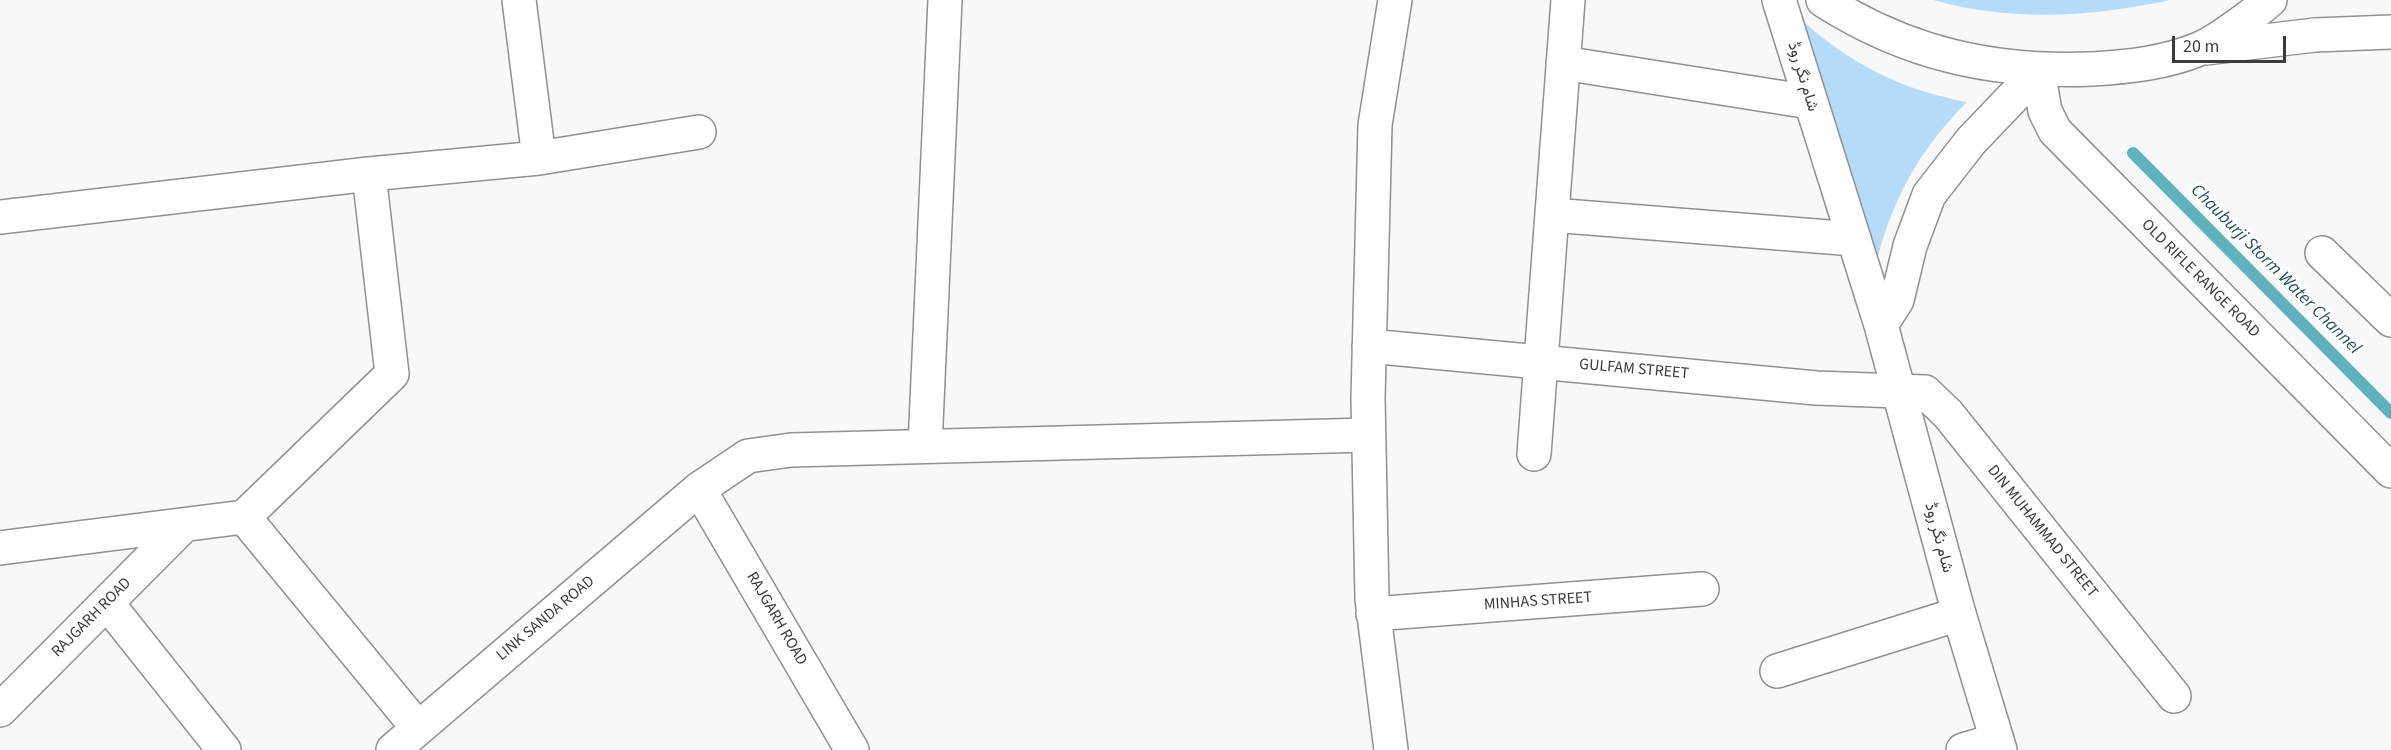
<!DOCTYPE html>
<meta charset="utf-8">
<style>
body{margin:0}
#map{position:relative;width:2391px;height:750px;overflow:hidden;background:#f6f8fa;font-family:"Source Sans 3",sans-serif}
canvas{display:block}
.scale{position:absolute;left:2172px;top:36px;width:114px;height:27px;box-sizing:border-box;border:3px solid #3a3b3c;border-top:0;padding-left:8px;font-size:18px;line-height:21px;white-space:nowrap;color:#3a3b3c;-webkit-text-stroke:4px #fff;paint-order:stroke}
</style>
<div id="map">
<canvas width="2391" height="750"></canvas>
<div class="scale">20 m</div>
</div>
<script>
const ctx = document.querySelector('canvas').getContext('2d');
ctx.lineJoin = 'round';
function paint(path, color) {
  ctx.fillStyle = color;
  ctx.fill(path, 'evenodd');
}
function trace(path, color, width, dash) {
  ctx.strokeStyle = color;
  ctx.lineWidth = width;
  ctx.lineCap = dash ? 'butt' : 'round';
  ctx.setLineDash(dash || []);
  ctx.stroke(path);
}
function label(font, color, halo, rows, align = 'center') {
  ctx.font = font + ' "Source Sans 3",Vazirmatn,sans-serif';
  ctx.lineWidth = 6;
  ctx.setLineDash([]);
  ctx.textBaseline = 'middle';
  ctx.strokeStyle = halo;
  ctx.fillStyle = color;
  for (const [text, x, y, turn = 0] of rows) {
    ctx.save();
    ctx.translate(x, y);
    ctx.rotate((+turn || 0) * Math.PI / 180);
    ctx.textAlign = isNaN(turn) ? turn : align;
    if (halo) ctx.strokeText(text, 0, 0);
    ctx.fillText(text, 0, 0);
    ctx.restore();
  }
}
const green = new Path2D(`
 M1933,0h237c-77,17 -160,22 -237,0z
 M1797,16c52,47 101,73 170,86 -49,48 -79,105 -93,171z`);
const stream = new Path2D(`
 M2133,153l258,260`);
const minor = new Path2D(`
 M519,0l20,158
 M1563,63l247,39
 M2038,71l7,40 10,20 336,340
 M1552,215l302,24
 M0,217l369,-43 170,-16 160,-26
 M2322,253l69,67
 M1369,346l447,42 109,4 23,22 226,282
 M925,446l20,-446
 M1534,454l34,-454
 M699,489l153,261
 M244,517l174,211
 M0,548l244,-31 148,-143 -23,-200
 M107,603l117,147
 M1373,614l329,-25
 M1777,671l182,-57
 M0,710l183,-184
 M393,750l306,-261 49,-33 43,-6 577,-15
 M1391,750l-19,-151 -4,-201 7,-273 20,-125
 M1963,750l34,-10`);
const major = new Path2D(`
 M1779,0l102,325 78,289 41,136
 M1823,0c84,54 171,73 269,69 36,-2 73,-6 107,-20 18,-7 56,-36 71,-49
 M2206,48l109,-13 76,-3
 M1881,325l16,-25 13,-54 19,-51 42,-54 67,-70`);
const streetNames = [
 ["شام نگر روڈ",1802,77,73],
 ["OLD RIFLE RANGE ROAD",2200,279,45],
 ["GULFAM STREET",1634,370,5],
 ["DIN MUHAMMAD STREET",2042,532,51],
 ["شام نگر روڈ",1938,538,75],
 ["MINHAS STREET",1538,602,-4],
 ["RAJGARH ROAD",92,618,-45],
 ["LINK SANDA ROAD",546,619,-40],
 ["RAJGARH ROAD",776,619,60]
];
const waterNames = [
 ["Chauburji Storm Water Channel",2275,270,45]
];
paint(green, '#b5dbf9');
trace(stream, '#60b1be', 12);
trace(minor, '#8e9092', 36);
trace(major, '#8e9092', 36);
trace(minor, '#fff', 33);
trace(major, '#fff', 33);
label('16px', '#3a3b3c', '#fff', streetNames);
label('italic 18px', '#20525a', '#fff', waterNames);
</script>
